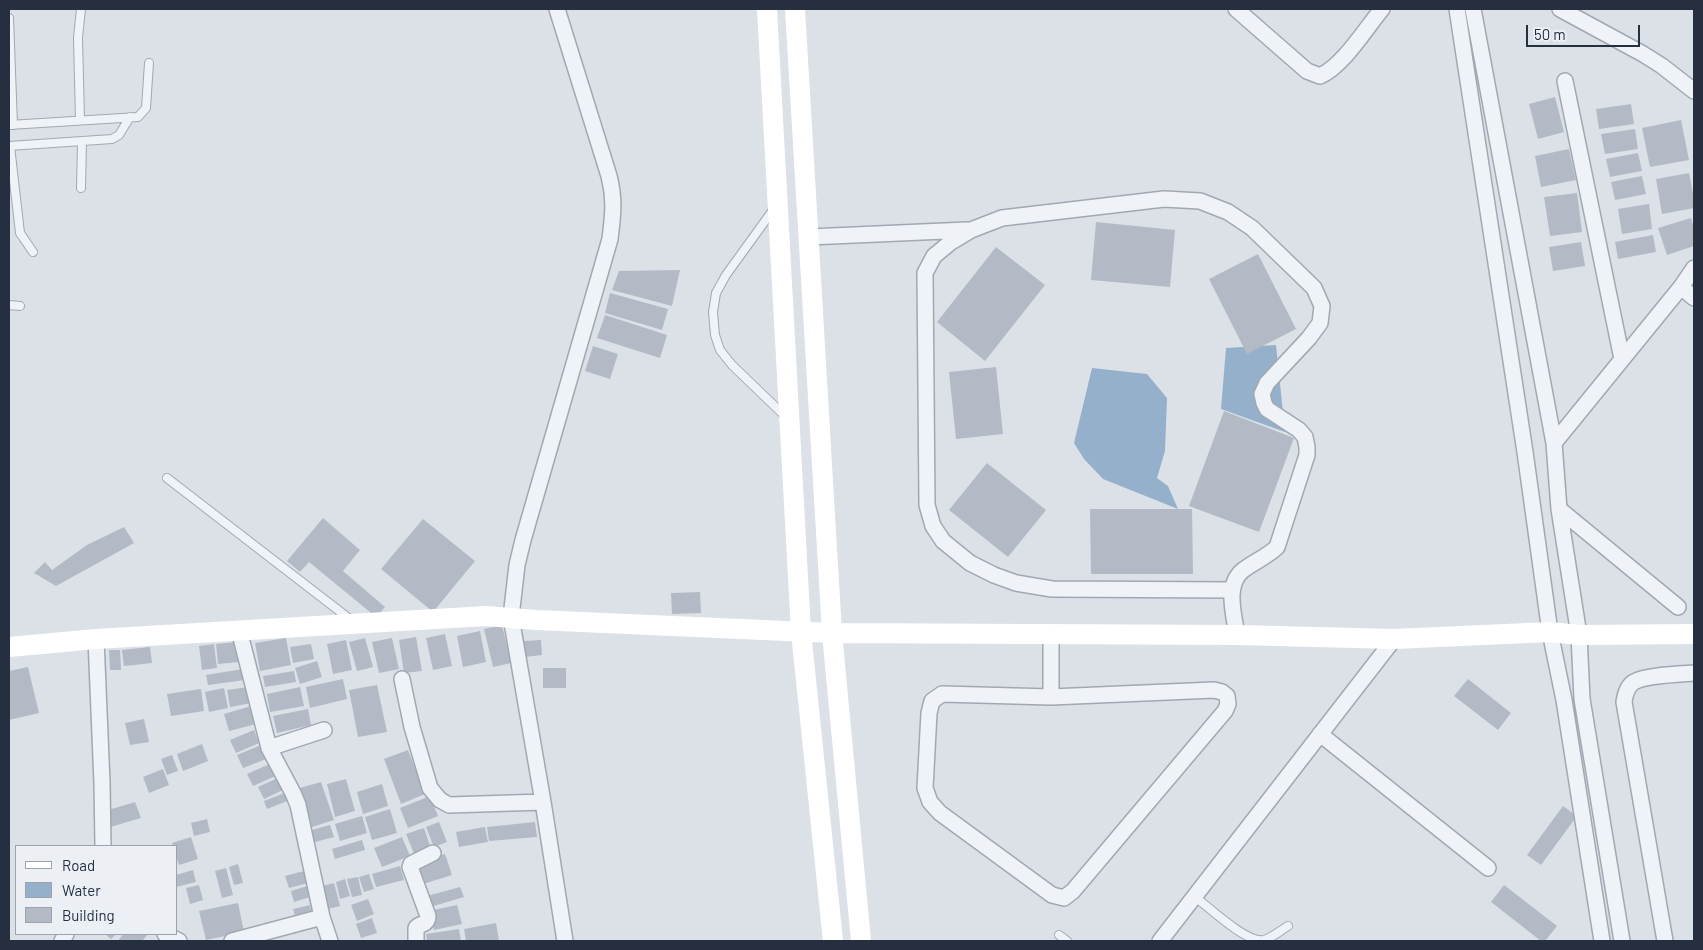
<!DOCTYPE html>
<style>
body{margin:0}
#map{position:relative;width:1703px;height:950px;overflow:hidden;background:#dce1e8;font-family:Barlow,sans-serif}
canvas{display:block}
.frame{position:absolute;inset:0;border:10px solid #252f3f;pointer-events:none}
.legend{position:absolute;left:15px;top:845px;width:162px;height:90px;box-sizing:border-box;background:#ecf0f5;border:1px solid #9ca3ac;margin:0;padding:6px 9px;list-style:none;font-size:15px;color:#252f3f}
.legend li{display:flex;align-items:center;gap:10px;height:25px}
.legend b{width:25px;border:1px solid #9ca3ac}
.scale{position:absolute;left:1526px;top:25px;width:114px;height:22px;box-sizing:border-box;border:2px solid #252f3f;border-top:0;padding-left:6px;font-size:15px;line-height:18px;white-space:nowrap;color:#252f3f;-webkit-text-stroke:4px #ecf0f5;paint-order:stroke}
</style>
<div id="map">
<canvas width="1703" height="950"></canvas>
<div class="frame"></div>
<ul class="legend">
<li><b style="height:6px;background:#fff"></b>Road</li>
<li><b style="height:14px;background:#95b0ca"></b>Water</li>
<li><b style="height:14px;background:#b3bac5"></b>Building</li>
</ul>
<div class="scale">50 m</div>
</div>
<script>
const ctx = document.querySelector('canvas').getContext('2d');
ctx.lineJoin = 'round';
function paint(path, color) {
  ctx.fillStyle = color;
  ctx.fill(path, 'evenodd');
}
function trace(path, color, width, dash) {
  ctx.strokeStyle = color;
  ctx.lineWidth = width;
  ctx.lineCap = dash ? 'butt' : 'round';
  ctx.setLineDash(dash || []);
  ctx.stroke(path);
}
const water = new Path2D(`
 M1276,345l9,87 -64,-23 5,-61z
 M1092,368l55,6 20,24 -2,53 -8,27 11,8 10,23 -75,-30 -19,-20 -10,-16z`);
const building = new Path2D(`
 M1555,97l9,35 -26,7 -9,-35z
 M1631,104l3,20 -35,5 -3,-20z
 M1681,120l8,40 -39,7 -8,-39z
 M1635,129l3,20 -33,5 -4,-20z
 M1569,149l7,31 -35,7 -6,-31z
 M1638,153l4,18 -32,6 -4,-18z
 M1689,173l5,26v9l-32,6 -6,-35z
 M1642,176l4,18 -31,6 -4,-18z
 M1577,193l5,39 -32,4 -6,-39z
 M1649,204l3,25 -30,5 -4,-25z
 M1691,218l3,10v18l-27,9 -9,-27z
 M1096,222l79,8 -5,57 -79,-7z
 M1653,235l3,17 -38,7 -3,-17z
 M1581,242l4,24 -32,5 -4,-24z
 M996,247l49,38 -60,76 -48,-39z
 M1258,254l38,75 -49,25 -38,-75z
 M680,270l-8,36 -60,-16 7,-19z
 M610,293l58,16 -6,21 -57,-17z
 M605,315l62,20 -7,23 -63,-20z
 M593,346l25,8 -8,25 -25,-8z
 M996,367l7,67 -47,5 -7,-67z
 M1224,411l70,27 -35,94 -70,-26z
 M987,463l59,47 -38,47 -59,-47z
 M1090,509h102l1,65h-102z
 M323,518l37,32 -17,21 42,36 -9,10 -67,-55 -9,10 -13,-11z
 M423,519l52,42 -42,51 -52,-43z
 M124,527l10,16 -78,43 -22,-13 11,-11 7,8 35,-25z
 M700,592l1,21 -29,1 -1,-21z
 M502,625l9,38 -18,4 -9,-38z
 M480,631l6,31 -23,5 -6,-31z
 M445,634l7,32 -19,4 -7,-32z
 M416,637l6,34 -18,2 -5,-33z
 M286,638l5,27 -31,6 -5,-28z
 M365,638l8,29 -16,4 -8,-29z
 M392,638l7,31 -20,4 -7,-31z
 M346,640l6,30 -19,4 -6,-30z
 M541,640l1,15 -17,2 -1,-16z
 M237,642l2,20 -21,2 -2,-20z
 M214,644l3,24 -15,2 -3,-24z
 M311,644l3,15 -21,4 -3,-16z
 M150,647l2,16 -28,3 -2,-16z
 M109,650h11l1,20h-11z
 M317,661l5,16 -22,7 -5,-16z
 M28,667l11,46 -30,7v-49z
 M543,668h23v20h-23z
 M243,669l2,11 -37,5 -2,-10z
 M294,671l2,11 -31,5 -2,-11z
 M343,679l4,20 -37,9 -4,-21z
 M1468,679l43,34 -13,17 -44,-34z
 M377,685l10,47 -29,5 -9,-47z
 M249,687l3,16 -22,4 -3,-17z
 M300,687l4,19 -34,6 -3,-18z
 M224,688l4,20 -19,4 -4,-20z
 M201,689l3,22 -33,5 -4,-22z
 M251,706l5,18 -27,7 -5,-17z
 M308,709l3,16 -34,8 -4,-17z
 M144,719l5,23 -19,3 -5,-22z
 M254,730l5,13 -23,10 -6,-13z
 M202,744l6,17 -25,10 -6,-17z
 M261,745l5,14 -23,9 -6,-13z
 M408,750l17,44 -24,10 -17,-45z
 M172,755l6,16 -11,4 -6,-16z
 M274,762l6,12 -27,12 -6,-12z
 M163,769l6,16 -20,8 -6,-16z
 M280,777l5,12 -21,10 -6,-12z
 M346,779l9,32 -20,6 -8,-33z
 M321,782l13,38 -22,7 -12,-39z
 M382,784l6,22 -25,8 -6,-22z
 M287,792l3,8 -23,9 -3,-8z
 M430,796l8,20 -30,12 -8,-20z
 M135,802l6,16 -31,9 -5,-16z
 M1563,806l14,10 -36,49 -14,-10z
 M390,809l7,24 -25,7 -7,-23z
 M362,816l5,17 -27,8 -5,-17z
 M207,819l3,13 -16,4 -3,-13z
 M439,822l8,20 -13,5 -8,-20z
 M535,822l2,15 -48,4 -2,-14z
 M330,825l4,12 -19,5 -3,-12z
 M485,827l3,15 -29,5 -3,-15z
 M424,828l7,21 -16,7 -9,-22z
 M191,837l7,22 -19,6 -3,-8v-11h-3l-1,-3z
 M402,837l8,19 -28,11 -8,-19z
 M362,840l3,10 -30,9 -3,-10z
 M445,854l7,21 -29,9 -7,-21z
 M238,864l5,19 -9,2 -5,-18z
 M400,866l4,14 -28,7 -4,-13z
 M226,868l7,27 -11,3 -7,-27z
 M193,870l3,12 -20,5v-12z
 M304,871l4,12 -19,5 -4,-12z
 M369,874l5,15 -10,3 -5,-15z
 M358,877l4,18 -10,2 -5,-18z
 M345,879l5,17 -10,3 -4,-17z
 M334,883l6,23 -16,4 -6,-23z
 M199,885l4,15 -13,4 -4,-16z
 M1504,885l53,41 -12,15h-4l-50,-39z
 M307,886l3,11 -16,5 -3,-11z
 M460,887l4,10 -34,10 -3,-11z
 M368,899l6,15 -17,7 -6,-16z
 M238,903l6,29 -38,8 -7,-29z
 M310,905l2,11 -16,3 -3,-10z
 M457,905l5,19 -28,6 -5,-19z
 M372,918l5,15 -16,5 -5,-14z
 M496,923l3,18h-33l-2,-12z
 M459,929l2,12h-34l-1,-7z
 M105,934h11l-5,5z
 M123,934h25l-6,7h-24z`);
const lane = new Path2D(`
 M9,18l4,107
 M80,120l-2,-82 3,-29
 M9,125l129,-8 8,-9 3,-45
 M9,146l103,-7 7,-4 11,-18
 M10,146l10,87 13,19
 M81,188l1,-46
 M773,210l-47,65 -10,18 -3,19 2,23 5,15 12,15 54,52
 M9,305l11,1
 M167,478l184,142
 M1195,897c14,10 52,47 69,43 8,-2 17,-10 24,-14
 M1059,935l8,6`);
const street = new Path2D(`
 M557,9l52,167c6,23 4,39 1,63l-87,301 -6,25 -6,52 32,185 22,139
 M1236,9l71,62 13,5c23,-10 46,-48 62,-67
 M1457,9l68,443 25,180 14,68 38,241
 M1473,9l81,434 5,66 20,126 3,64 40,242
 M1560,9l83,45 19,12 32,25
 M1565,81l57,278
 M809,237l158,-7
 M1681,287l13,11
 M1554,443l127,-156 13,-19
 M1559,509l119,98
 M1232,590l-180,-1 -36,-6 -22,-8 -24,-12 -27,-22 -10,-15 -6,-21 -2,-232 9,-17 17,-14 20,-12 31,-12 162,-19 36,2 28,11 24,16 62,60 8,18 -2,17 -11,15 -42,45 -5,11 2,9 3,6 32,21 6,7 2,10v8l-30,92c-10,10 -24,15 -35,24 -17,15 -8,44 -5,64
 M239,630l30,118 24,45 5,12 24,112 8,24
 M96,639l6,144 1,63
 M402,679l10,48 18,61 10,12 9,5 94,-3
 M1051,697l-109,-3 -10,7 -3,12 -4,75 5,14 10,11 112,82 12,3 9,-7 152,-180 3,-7 -1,-8 -5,-4 -8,-2 -163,7v-63
 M1320,734l168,134
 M269,748l55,-18
 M165,934l14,7
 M62,941l4,-7
 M232,941l90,-24
 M416,941v-13c5,-6 12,-2 12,-12l-18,-49 1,-3 22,-11
 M1160,941l234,-302
 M1665,941l-41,-239c1,-7 3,-16 10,-20 11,-7 46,-8 60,-9`);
const secondary = new Path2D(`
 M767,9l34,623 32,309
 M795,9l37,624 29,308
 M9,647l87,-8 390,-23 50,4 296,13 405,2 157,4 156,-7 29,3 115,-1`);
paint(water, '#95b0ca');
paint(building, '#b3bac5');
trace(lane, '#a1a8b2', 10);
trace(street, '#a1a8b2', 18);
trace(lane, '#eff2f6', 8);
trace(street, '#eff2f6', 15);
trace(secondary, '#fff', 20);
</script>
